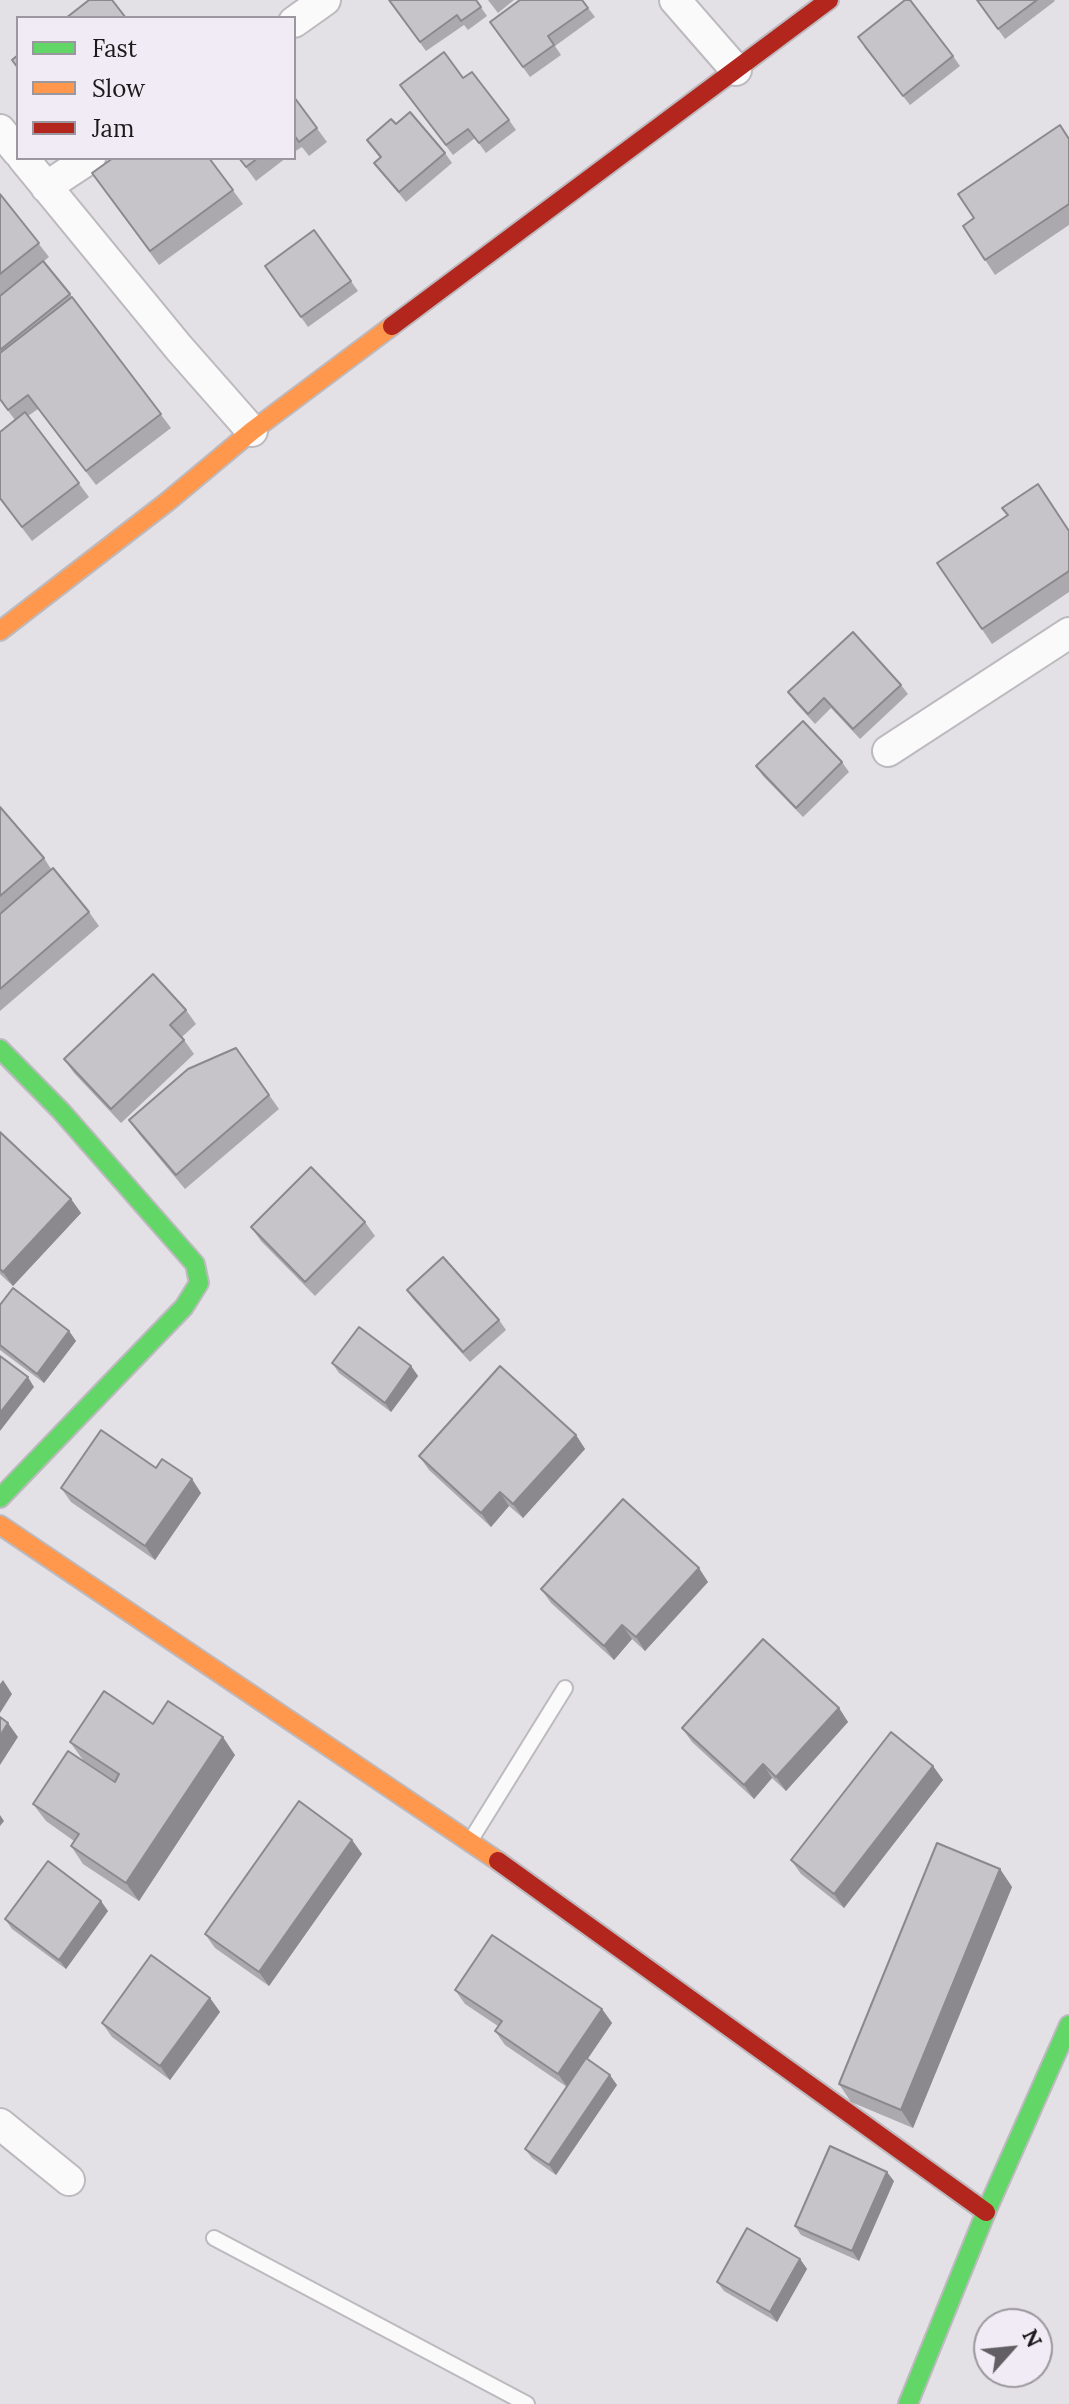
<!DOCTYPE html>
<style>
body{margin:0}
#map{position:relative;width:1069px;height:2404px;overflow:hidden;background:#e3e0e6;font-family:Lora,serif}
canvas{display:block}
.legend{position:absolute;left:16px;top:16px;width:280px;height:144px;box-sizing:border-box;background:#f1ebf5;border:2px solid #9b979e;margin:0;padding:10px 14px;list-style:none;font-size:24px;color:#1b191c}
.legend li{display:flex;align-items:center;gap:16px;height:40px}
.legend b{width:40px;border:2px solid #9b979e}
.north{position:absolute;left:973px;top:2308px;width:80px;height:80px;box-sizing:border-box;background:#f1ebf5;border:2px solid #9b979e;border-radius:50%;rotate:63deg;font-size:22px;font-weight:700;line-height:32px;text-align:center;color:#1b191c}
.north::after{content:'';display:block;margin:auto;width:28px;height:36px;background:#615f63;clip-path:polygon(50% 0,100% 100%,50% 72%,0 100%)}
</style>
<div id="map">
<canvas width="1069" height="2404"></canvas>
<ul class="legend">
<li><b style="height:10px;background:#63d668"></b>Fast</li>
<li><b style="height:10px;background:#ff974d"></b>Slow</li>
<li><b style="height:10px;background:#b3261e"></b>Jam</li>
</ul>
<div class="north">N</div>
</div>
<script>
const ctx = document.querySelector('canvas').getContext('2d');
ctx.lineJoin = 'round';
function trace(path, color, width, dash) {
  ctx.strokeStyle = color;
  ctx.lineWidth = width;
  ctx.lineCap = dash ? 'butt' : 'round';
  ctx.setLineDash(dash || []);
  ctx.stroke(path);
}
function paint(path, color) {
  ctx.fillStyle = color;
  ctx.fill(path, 'evenodd');
}
const lane = new Path2D(`
 M472,1838l93,-150
 M214,2238l313,166`);
const street = new Path2D(`
 M675,0l61,70
 M294,22l31,-22
 M0,130l18,22
 M23,158l156,190 73,83
 M46,187l44,-29
 M888,751l181,-118
 M0,2124l69,56`);
const fast = new Path2D(`
 M0,1049l61,62 134,153 4,19 -15,24 -184,191
 M908,2404l78,-192 83,-187`);
const slow = new Path2D(`
 M0,631l167,-129 85,-71 140,-105
 M0,1525l498,336`);
const jam = new Path2D(`
 M392,326l437,-326
 M498,1861l488,351`);
const wall = new Path2D(`
 M389,0h87l11,16 -19,14 -4,-5 -38,26z
 M488,0h26l-16,13z
 M582,0l13,17 -40,29 6,9 -31,22 -40,-55z
 M977,0h77l1,1 -50,38z
 M864,47l89,9 7,10 -50,39z
 M407,95l102,25 7,10 -30,23 -11,-15 -22,17z
 M294,97l33,45 -18,14 -7,-9 -8,5z
 M396,124l49,29 7,10 -46,39 -32,-39 6,-5 -13,-18z
 M1069,138v87l-74,50 -32,-49 11,-8z
 M209,158l34,46 -84,61 -57,-78z
 M239,158h47l-30,23z
 M0,194l49,63 -5,4 26,33 101,134 -75,57 -58,-76 -10,7 61,81 -57,44 -32,-42v-67l15,-12 -15,-20z
 M314,230l44,61 -50,36 -43,-61z
 M1008,515l61,15v62l-77,52 -55,-81z
 M901,685l7,9 -48,45 -29,-31 -16,16 -20,-22 -7,-10z
 M842,762l7,10 -46,45 -40,-41 -7,-10z
 M0,807l44,51 7,11 38,43 10,14 -99,85z
 M186,1010l10,14 -14,13 12,17 -73,69 -47,-50 -10,-14z
 M236,1048l43,61 -94,80 -46,-55 -10,-14z
 M0,1132l71,67 10,14 -68,73 -13,-12z
 M365,1222l10,14 -60,60 -54,-55 -10,-14z
 M407,1290l92,30 7,10 -36,32 -57,-63z
 M0,1305l69,26 7,10 -32,42 -44,-33z
 M332,1363l79,3 7,10 -27,36 -52,-39z
 M576,1435l9,14 -62,69 -14,-12 -18,21 -62,-57 -10,-14z
 M156,1468l45,25 -46,67 -84,-58 -10,-14z
 M708,1582l-63,69 -13,-12 -18,21 -63,-57 -10,-14z
 M839,1708l9,14 -62,69 -14,-13 -18,21 -62,-57 -10,-14z
 M153,1724l82,31 -96,146 -56,-37 -12,-18 3,-5 -28,-20 -13,-17 82,-23 -32,-21 -13,-18z
 M933,1766l10,14 -99,128 -43,-34 -10,-14z
 M352,1840l10,14 -93,132 -54,-38 -10,-14z
 M1000,1869l12,18 -99,241 -62,-26 -12,-18z
 M108,1911l-42,58 -54,-40 -7,-10z
 M455,1990l147,19 10,14 -25,36 30,26 -61,90 -24,-17 -7,-9 42,-62 -62,-42 -10,-14 3,-5 -33,-22z
 M210,1998l10,14 -50,68 -58,-43 -10,-14z
 M894,2181l-35,80 -58,-26 -6,-9z
 M800,2259l7,10 -30,53 -53,-31 -7,-9z`);
const shadedWall = new Path2D(`
 M71,1199l10,14 -68,73 -10,-14z
 M69,1331l7,10 -32,42 -7,-9z
 M411,1366l7,10 -27,36 -6,-9z
 M28,1377l6,10 -34,44v-18z
 M576,1435l9,14 -62,69 -10,-14z
 M192,1479l9,14 -46,67 -10,-14z
 M500,1492l9,14 -18,21 -10,-14z
 M699,1568l9,14 -63,69 -9,-14z
 M622,1625l10,14 -18,21 -10,-14z
 M3,1680l9,14 -12,19v-29z
 M839,1708l9,14 -62,69 -10,-14z
 M8,1723l10,14 -18,28v-29z
 M223,1737l12,18 -96,146 -13,-18z
 M763,1764l9,14 -18,21 -10,-14z
 M933,1766l10,14 -99,128 -10,-14z
 M0,1815l4,6 -4,5z
 M352,1840l10,14 -93,132 -10,-14z
 M1000,1869l12,18 -99,241 -12,-18z
 M101,1901l7,10 -42,58 -7,-9z
 M210,1998l10,14 -50,68 -10,-14z
 M602,2009l10,14 -44,65 -10,-14z
 M610,2075l7,10 -61,90 -7,-10z
 M887,2172l7,9 -35,80 -7,-10z
 M800,2259l7,10 -30,53 -7,-10z`);
const building = new Path2D(`
 M89,0h23l14,18h-60z
 M389,0h87l5,7 -20,14 -4,-6 -37,27z
 M520,0h62l6,8 -40,28 6,9 -31,22 -33,-45z
 M905,0h5l43,56 -50,40 -45,-59z
 M977,0h60l-39,29z
 M444,52l19,26 9,-6 37,48 -30,23 -11,-14 -22,16 -46,-60z
 M18,55v13l-6,-8z
 M294,97l23,31 -18,14 -5,-7z
 M410,112l35,41 -46,39 -25,-29 7,-6 -14,-17 24,-21 5,5z
 M1060,125l9,14v65l-84,56 -22,-34 11,-8 -16,-24z
 M113,158h96l24,32 -83,61 -58,-78z
 M239,158h19l-12,9z
 M0,194l39,49 -39,31z
 M314,230l37,51 -50,36 -36,-51z
 M43,261l27,33 -70,56v-54z
 M72,297l89,117 -75,57 -58,-76 -20,15 -8,-11v-46z
 M25,412l54,71 -57,44 -22,-29v-66z
 M1038,484l31,47v40l-87,58 -45,-66 71,-48 -6,-7z
 M853,632l48,53 -48,44 -29,-31 -16,16 -20,-22z
 M803,721l39,41 -46,46 -40,-42z
 M0,807l44,51 -44,38z
 M53,868l36,44 -89,77v-75z
 M153,974l33,36 -16,15 14,15 -73,69 -47,-50z
 M236,1048l33,47 -93,80 -47,-55 59,-51z
 M0,1132l71,67 -68,73 -3,-3z
 M311,1167l54,55 -60,60 -54,-55z
 M443,1257l56,63 -36,32 -56,-62z
 M13,1288l56,43 -32,43 -37,-29v-40z
 M359,1327l52,39 -26,37 -53,-40z
 M0,1356l28,21 -28,36z
 M500,1366l76,69 -63,69 -13,-12 -19,21 -62,-57z
 M101,1430l55,38 6,-9 30,20 -47,67 -84,-58z
 M623,1499l76,69 -63,69 -14,-12 -18,21 -63,-57z
 M763,1639l76,69 -63,69 -13,-13 -19,21 -62,-57z
 M104,1691l49,33 15,-23 55,36 -97,146 -55,-37 8,-12 -46,-30 35,-53 47,31 4,-8 -49,-32z
 M0,1717l8,6 -8,13z
 M891,1732l42,34 -99,128 -43,-34z
 M299,1801l53,39 -93,132 -54,-38z
 M937,1843l63,26 -99,241 -62,-26z
 M48,1861l53,40 -42,59 -54,-41z
 M492,1935l110,74 -44,65 -63,-43 7,-10 -47,-31z
 M151,1955l59,43 -50,68 -58,-43z
 M586,2058l24,17 -61,90 -24,-16z
 M830,2146l57,26 -35,79 -57,-25z
 M747,2228l53,31 -30,53 -53,-30z`);
trace(lane, '#bcbabe', 18);
trace(street, '#bcbabe', 34);
trace(fast, '#bcbabe', 22);
trace(slow, '#bcbabe', 22);
trace(jam, '#bcbabe', 22);
trace(lane, '#fbfafb', 14);
trace(street, '#fbfafb', 30);
trace(fast, '#63d668', 18);
trace(slow, '#ff974d', 18);
trace(jam, '#b3261e', 18);
paint(wall, '#aba9ad');
paint(shadedWall, '#8b898d');
paint(building, '#c7c4c9');
trace(building, '#8b898d', 2);
</script>
